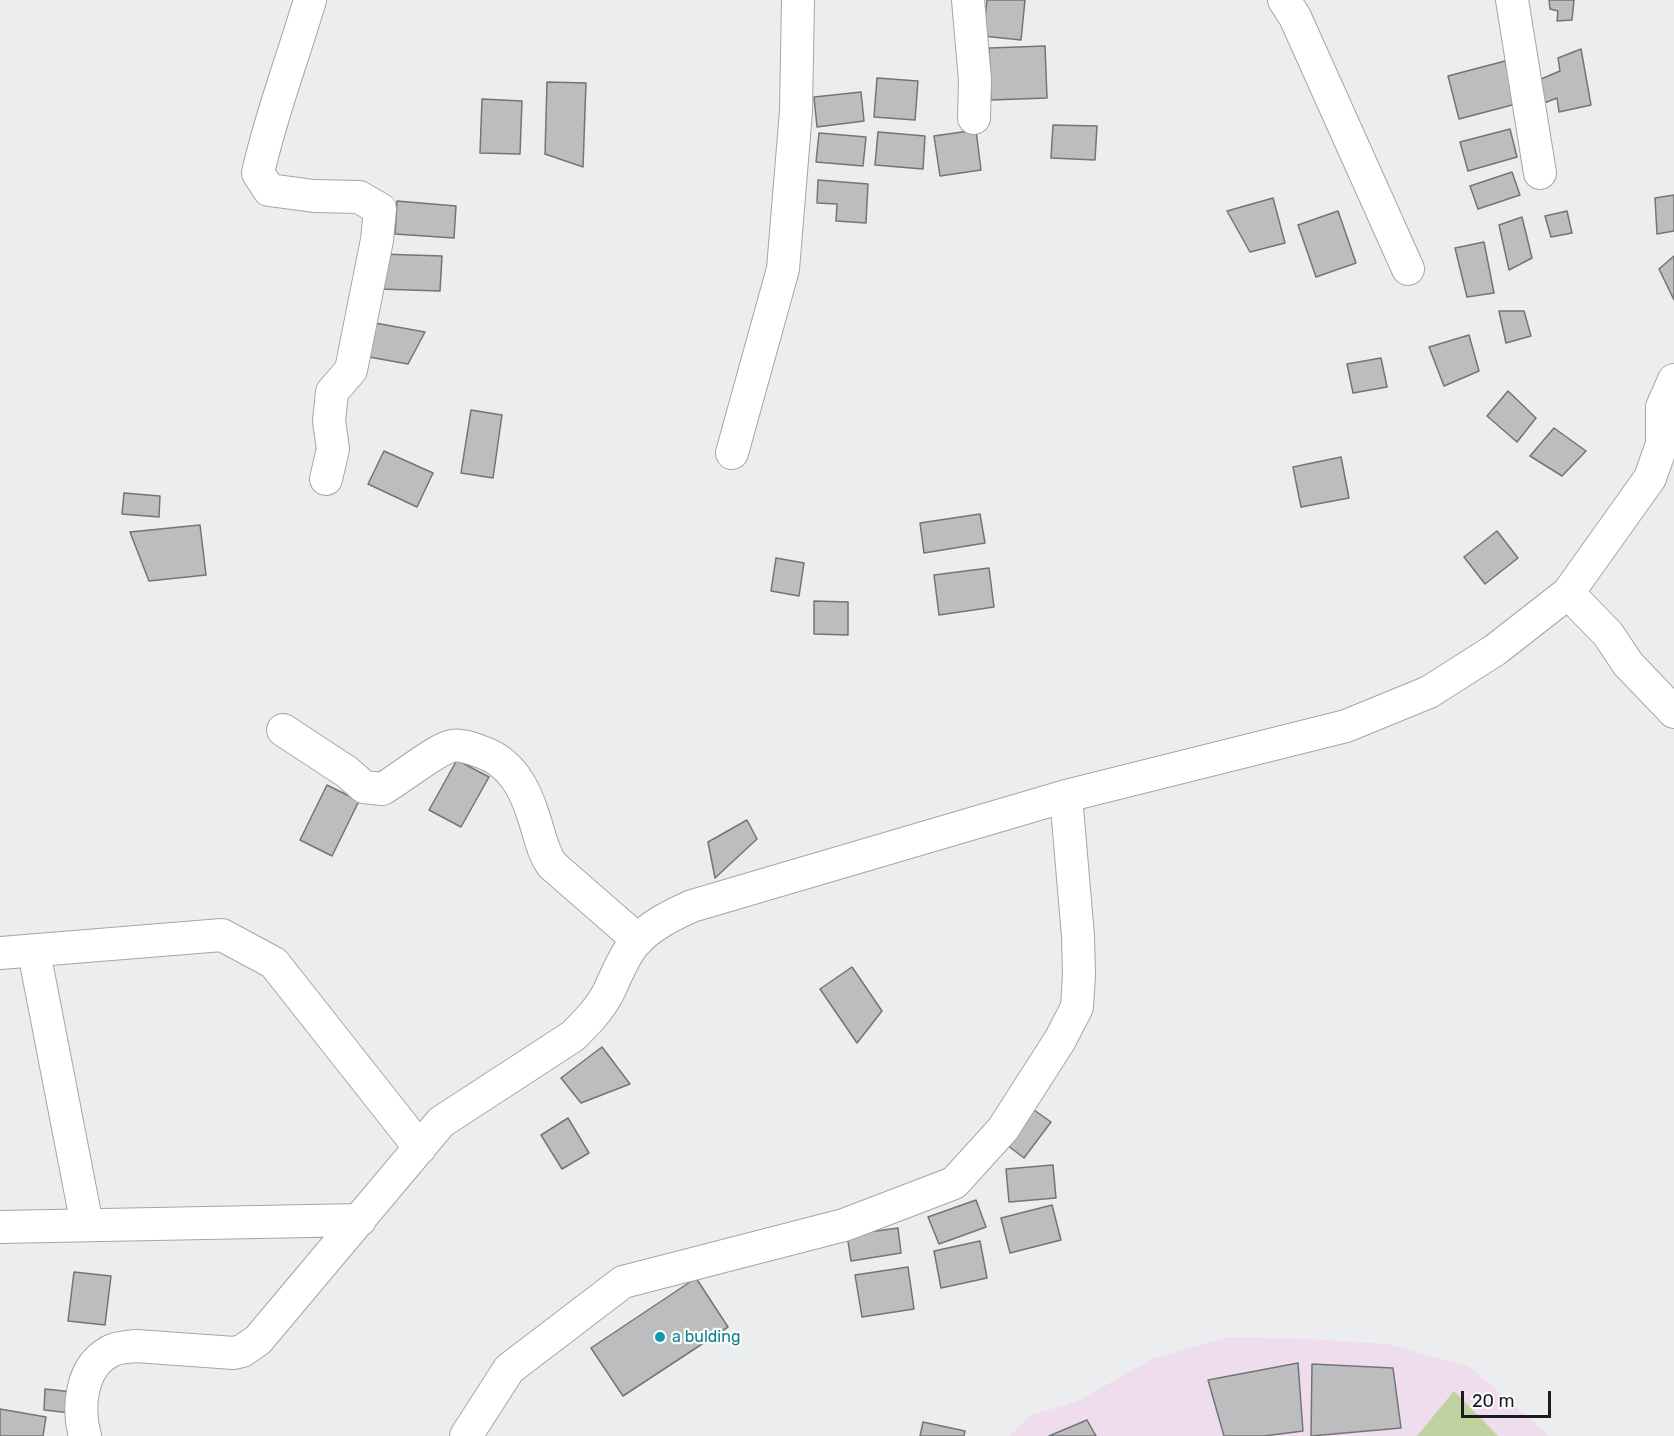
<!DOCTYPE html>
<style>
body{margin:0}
#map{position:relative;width:1674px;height:1436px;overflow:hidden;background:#ecedef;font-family:Rubik,sans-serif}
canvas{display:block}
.scale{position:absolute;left:1461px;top:1391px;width:90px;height:27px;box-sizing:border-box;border:3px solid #1a1b1c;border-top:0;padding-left:8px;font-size:18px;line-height:21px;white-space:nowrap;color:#1a1b1c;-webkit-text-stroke:4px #f9fbfc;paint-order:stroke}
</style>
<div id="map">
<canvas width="1674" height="1436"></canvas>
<div class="scale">20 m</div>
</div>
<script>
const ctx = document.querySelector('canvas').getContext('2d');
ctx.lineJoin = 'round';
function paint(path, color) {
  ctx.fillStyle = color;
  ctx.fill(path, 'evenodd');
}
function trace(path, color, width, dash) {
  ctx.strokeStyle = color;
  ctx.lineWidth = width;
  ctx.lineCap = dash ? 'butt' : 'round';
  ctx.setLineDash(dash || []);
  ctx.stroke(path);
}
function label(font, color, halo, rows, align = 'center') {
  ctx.font = font + ' Rubik,sans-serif';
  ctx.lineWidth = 4.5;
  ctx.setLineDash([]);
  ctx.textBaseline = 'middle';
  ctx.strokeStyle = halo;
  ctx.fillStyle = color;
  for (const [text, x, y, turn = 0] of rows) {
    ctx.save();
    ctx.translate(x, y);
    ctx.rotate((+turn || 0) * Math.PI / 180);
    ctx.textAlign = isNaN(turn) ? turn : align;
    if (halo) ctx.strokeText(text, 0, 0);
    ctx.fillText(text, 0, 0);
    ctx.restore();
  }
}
const education = new Path2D(`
 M1229,1337l79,2 78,5 82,22 82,70h-541l22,-21 47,-14 74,-42z`);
const green = new Path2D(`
 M1454,1391l44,45h-81z`);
const building = new Path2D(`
 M987,0h38l-4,40 -38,-4z
 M1549,0h25l-2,20 -15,1 1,-10 -8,-2z
 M1045,46l2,52 -56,2 -2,-52z
 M1581,49l10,56 -32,7 -2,-14 -18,7 2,-26 19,-8 -2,-13z
 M1505,61l11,43 -57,15 -11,-43z
 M877,78l41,3 -3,39 -41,-3z
 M547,82l39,1 -3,84 -38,-13z
 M861,92l3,29 -47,6 -3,-30z
 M482,99l40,2 -2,53 -40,-1z
 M1053,125l44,1 -2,34 -44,-2z
 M1510,129l7,28 -49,14 -8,-29z
 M976,130l5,40 -41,6 -6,-40z
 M878,132l47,4 -2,33 -48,-4z
 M819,133l47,4 -3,29 -47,-4z
 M1512,172l8,23 -42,14 -8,-23z
 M818,180l50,4 -2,39 -30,-2 1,-17 -20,-1z
 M1674,195v36l-17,3 -2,-36z
 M1273,198l12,45 -35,9 -23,-41z
 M397,201l59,5 -2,32 -59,-4z
 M1338,211l18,52 -40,14 -18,-52z
 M1567,211l5,22 -21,4 -6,-21z
 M1522,217l10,41 -23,12 -10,-45z
 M1484,242l10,51 -27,4 -12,-49z
 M380,254l62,2 -2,35 -61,-2z
 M1674,256v44l-15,-31z
 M1499,311h25l7,25 -25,7z
 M375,323l50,9 -17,32 -39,-7z
 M1469,335l10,36 -35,15 -15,-39z
 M1381,358l6,29 -34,6 -6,-29z
 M1508,391l28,27 -19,24 -30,-26z
 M471,410l31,5 -9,63 -32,-5z
 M1554,428l32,23 -24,25 -32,-20z
 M384,451l49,22 -16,34 -49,-23z
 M1341,457l8,41 -48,9 -8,-40z
 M124,493l36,3 -1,21 -37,-3z
 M980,514l5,29 -61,10 -4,-30z
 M200,525l6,50 -57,6 -19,-49z
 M1497,531l21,27 -33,26 -21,-27z
 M776,558l28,5 -5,33 -28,-5z
 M989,568l5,39 -55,8 -5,-40z
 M814,601l34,1v33l-34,-1z
 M457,760l32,17 -28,50 -32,-17z
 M327,785l32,16 -27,55 -32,-16z
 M747,820l10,19 -42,39 -7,-36z
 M852,967l30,44 -25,32 -37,-54z
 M602,1047l28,37 -49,19 -20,-25z
 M1034,1110l17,12 -27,36 -17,-13z
 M568,1118l21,35 -27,16 -21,-34z
 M1053,1165l3,33 -47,4 -3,-33z
 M976,1200l10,27 -47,17 -11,-27z
 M1052,1205l9,35 -51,13 -9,-35z
 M898,1228l3,25 -50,8 -4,-26z
 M980,1241l7,37 -46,10 -7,-37z
 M908,1267l6,42 -52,8 -7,-42z
 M74,1272l37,4 -6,49 -37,-4z
 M696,1278l32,49 -105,69 -32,-48z
 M1298,1363l5,68 -39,5h-40l-16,-56z
 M1312,1364l81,4 8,60 -90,8z
 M45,1389l28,3 -2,21 -27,-3z
 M0,1409l46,8 -3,19h-43z
 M1087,1420l9,16h-47z
 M923,1422l42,9 -1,5h-44z`);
const street = new Path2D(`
 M310,0c-17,58 -39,114 -52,173l11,17 45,6 45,1 21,12 -3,31 -26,130 -19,22 -3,29 4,28 -7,30
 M968,0l7,80 -1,38
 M1284,0l11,17 113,252
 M1512,0l28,173
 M732,453l51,-184 13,-158 2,-111
 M1568,593l40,41 20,30 46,48
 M283,730l64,42 17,15 18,2c17,-9 54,-40 70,-43 8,-2 19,2 27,5 32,10 46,37 55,67 6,17 8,33 18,47l86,75
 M34,952l53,273
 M0,953l222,-18 52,28 146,185
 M0,1227l360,-7
 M85,1436c-8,-28 -4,-69 24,-84 8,-5 19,-5 27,-6l98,7 8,-2 16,-11 183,-218 132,-86c13,-13 26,-26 35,-43 8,-16 15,-36 26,-49 15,-18 38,-29 58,-38l374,-110 280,-70 83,-34 66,-42 73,-57 82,-115 12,-34v-37l12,-27
 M466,1436l43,-67 114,-87 221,-57 110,-42 49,-54 57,-89 17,-33 2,-32 -1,-39 -12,-140`);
const markers = [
 [660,1337,6,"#0f9aa8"]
];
const cultureNames = [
 ["a bulding",672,1337]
];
paint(education, '#efddee');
paint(green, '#c1d2a1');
paint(building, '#bbbdbf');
trace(building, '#737475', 1.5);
trace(street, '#a4a6a7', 34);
trace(street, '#fff', 32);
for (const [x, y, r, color] of markers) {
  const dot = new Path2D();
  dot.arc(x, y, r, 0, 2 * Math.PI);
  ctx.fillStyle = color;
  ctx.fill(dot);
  trace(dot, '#f9fbfc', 2);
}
label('16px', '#0d838f', '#f9fbfc', cultureNames, 'left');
</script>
